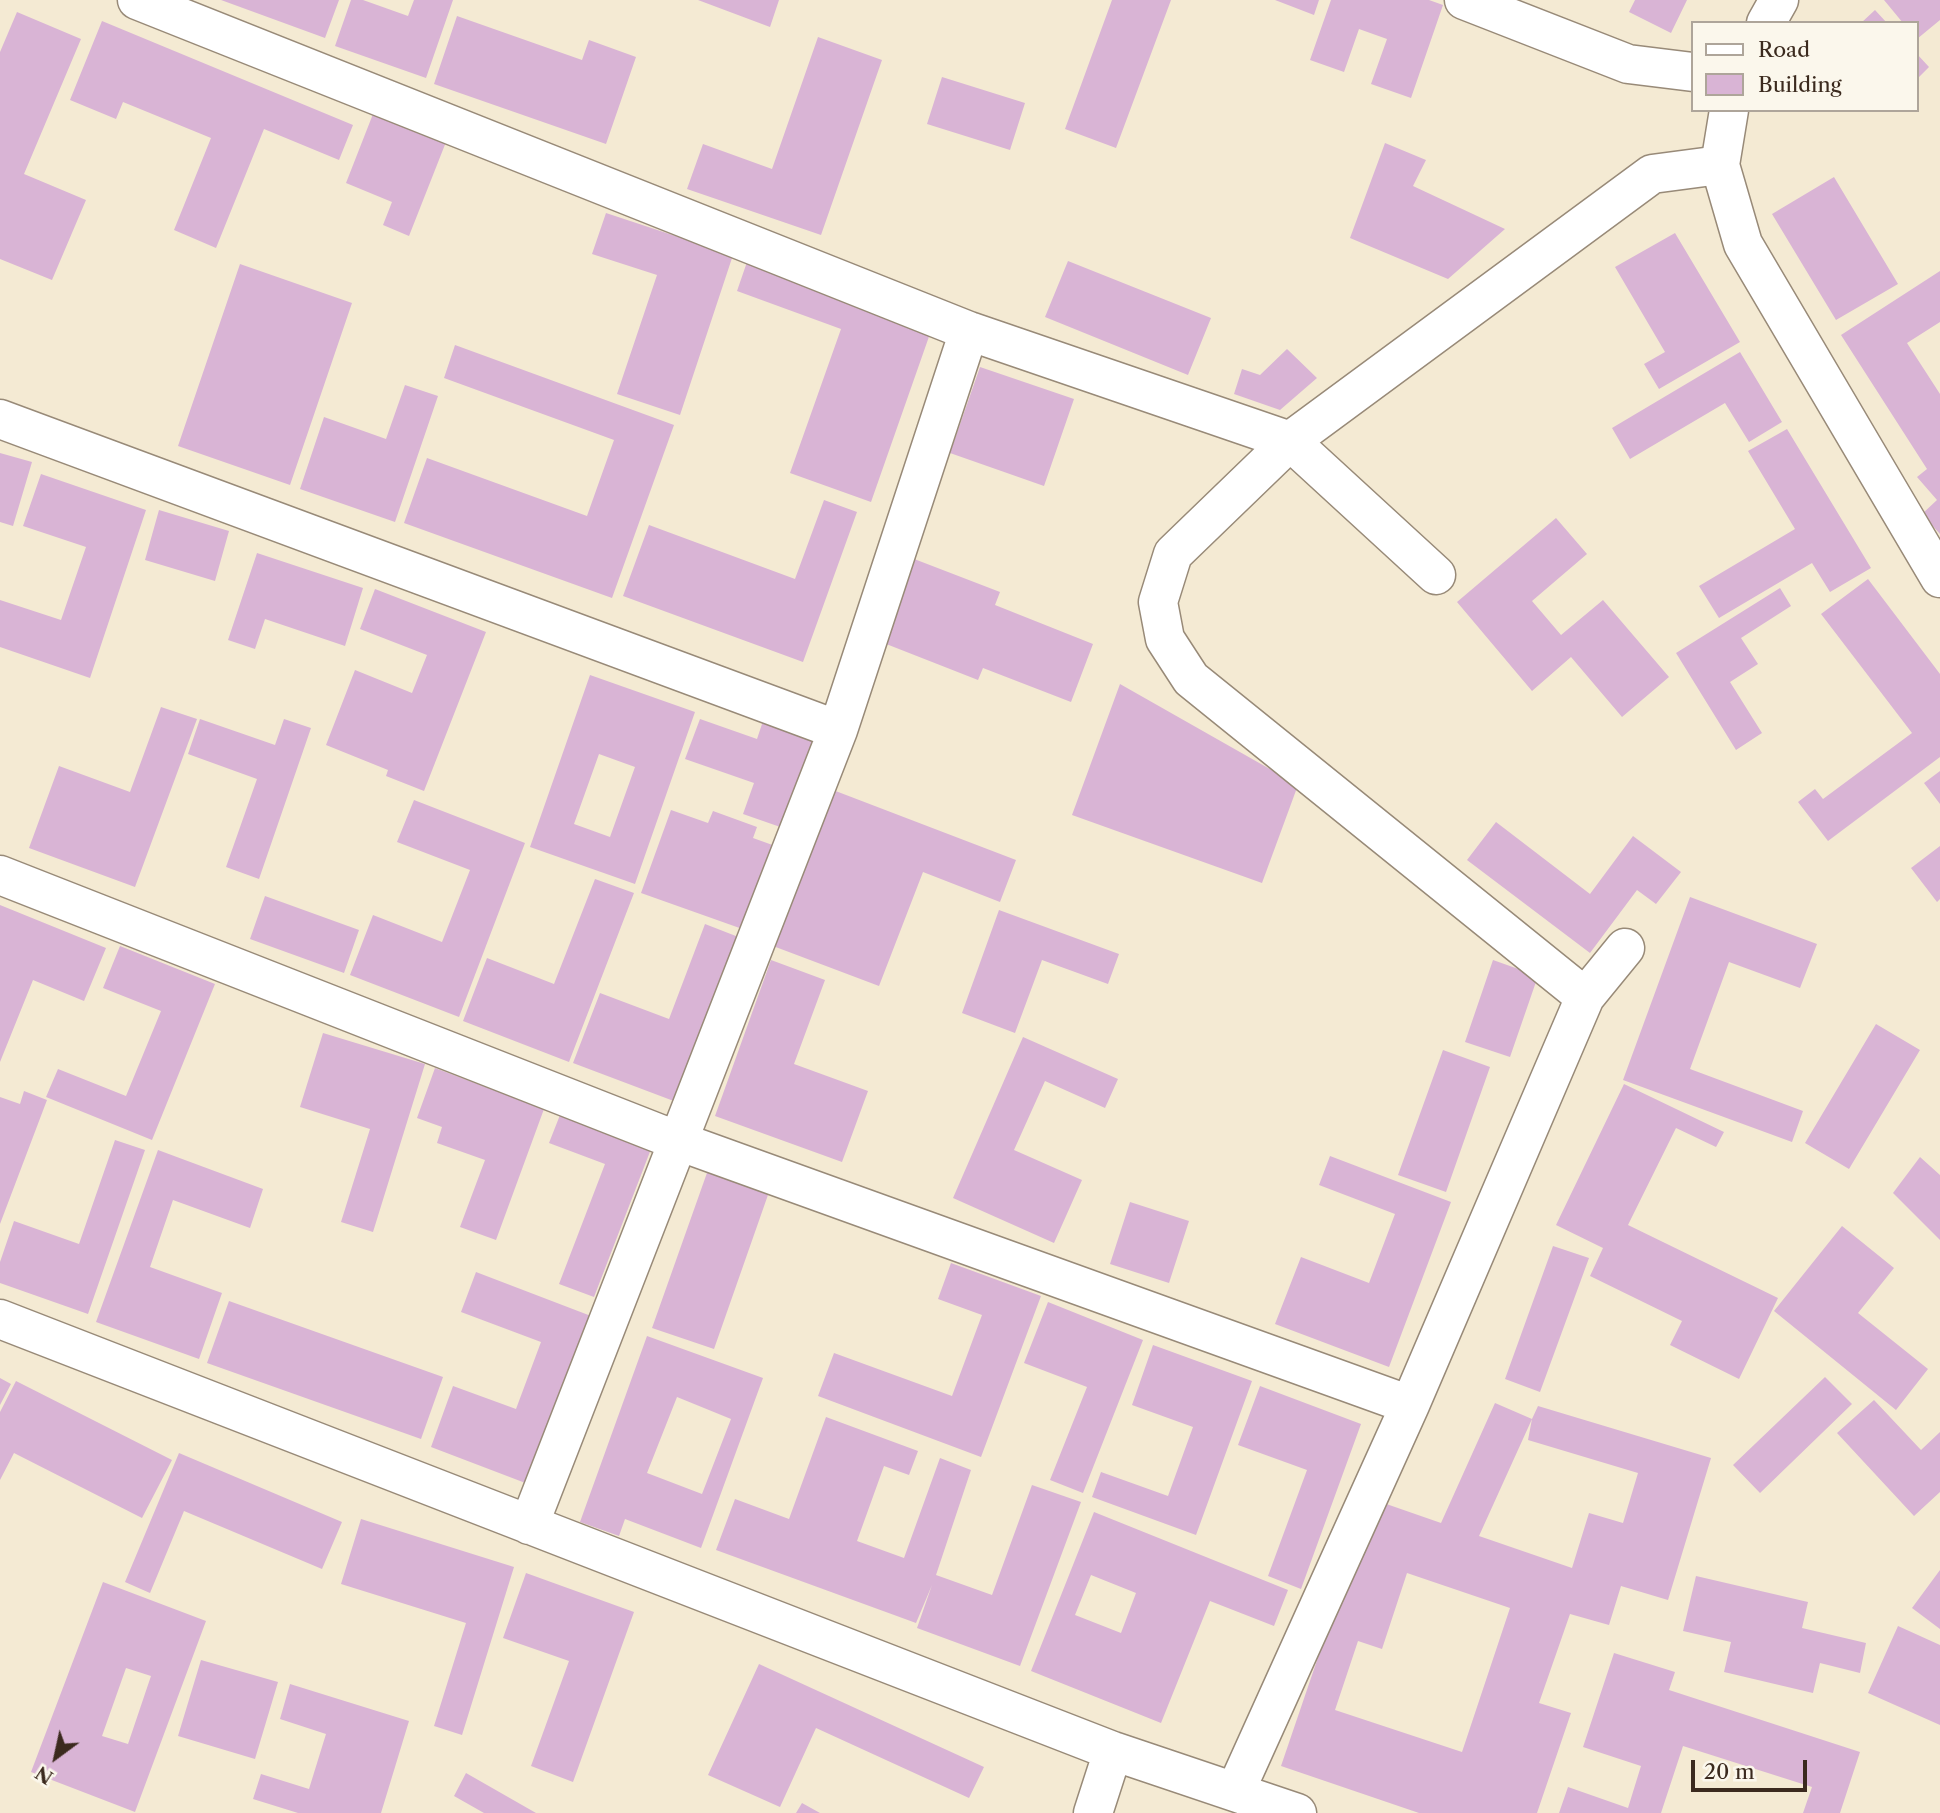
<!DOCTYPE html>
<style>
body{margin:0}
#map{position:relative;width:1940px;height:1813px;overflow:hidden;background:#f4ead3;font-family:"Libre Caslon Text",serif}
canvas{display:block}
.legend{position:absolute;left:1691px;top:21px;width:228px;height:91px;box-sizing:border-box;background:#fbf7ec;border:2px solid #aea59a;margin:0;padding:9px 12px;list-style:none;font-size:21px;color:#3b2a1e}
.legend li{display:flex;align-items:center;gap:14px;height:35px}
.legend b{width:35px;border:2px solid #aea59a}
.north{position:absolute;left:21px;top:1722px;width:70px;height:70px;-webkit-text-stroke:5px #fbf7ec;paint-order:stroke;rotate:213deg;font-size:19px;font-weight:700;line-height:28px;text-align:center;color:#3b2a1e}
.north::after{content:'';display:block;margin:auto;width:24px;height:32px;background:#3b2a1e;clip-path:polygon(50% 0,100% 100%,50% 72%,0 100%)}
.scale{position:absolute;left:1691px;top:1760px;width:116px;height:32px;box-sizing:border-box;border:4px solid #3b2a1e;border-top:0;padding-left:9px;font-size:21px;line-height:24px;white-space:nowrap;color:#3b2a1e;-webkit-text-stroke:5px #fbf7ec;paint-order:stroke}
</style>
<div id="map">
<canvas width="1940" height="1813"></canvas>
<ul class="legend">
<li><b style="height:9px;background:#fff"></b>Road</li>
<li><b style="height:19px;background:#d9b4d5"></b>Building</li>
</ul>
<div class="north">N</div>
<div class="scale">20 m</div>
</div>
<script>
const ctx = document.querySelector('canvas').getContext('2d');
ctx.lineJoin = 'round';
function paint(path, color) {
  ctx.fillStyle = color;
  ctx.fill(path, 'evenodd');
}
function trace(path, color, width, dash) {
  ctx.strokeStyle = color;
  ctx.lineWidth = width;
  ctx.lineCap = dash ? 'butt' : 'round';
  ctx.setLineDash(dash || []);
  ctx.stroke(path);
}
const building = new Path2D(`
 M221,0h118l-14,38z
 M351,0h12l45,16 6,-16h39l-27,78 -91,-32z
 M698,0h81l-9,27z
 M1112,0h59l-55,148 -51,-19z
 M1275,0h44l-5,15z
 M1331,0h98l14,5 -32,93 -40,-14 16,-45 -28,-10 -15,43 -34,-12z
 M1635,0h52l-16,33 -42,-21z
 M1884,0h56v20l-23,19v-16h-14z
 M1875,10l12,13h-26z
 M17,12l64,27 -57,135 62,26 -34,80 -52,-21v-207z
 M457,16l125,44 7,-20 47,17 -30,87 -172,-60z
 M102,21l251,104 -14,35 -75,-31 -48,119 -42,-18 37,-92 -88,-36 -7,17 -46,-19z
 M818,37l64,23 -61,175 -134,-46 16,-45 69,25z
 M1917,54l12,13 -12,12z
 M942,77l83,26 -15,47 -83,-26z
 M373,114l73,28 -37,94 -26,-11 9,-23 -46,-19z
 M1385,143l41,17 -13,26 92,43 -57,50 -98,-41z
 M1834,177l64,107 -62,36 -64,-106z
 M606,213l127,42 -53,160 -63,-21 40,-119 -65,-21z
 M1675,233l65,109 -81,47 -15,-25 21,-12 -50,-85z
 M1068,261l143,57 -23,57 -143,-58z
 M747,262l185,66 -61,174 -81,-29 51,-144 -104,-38z
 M240,264l112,39 -62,182 -112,-39z
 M1940,271v51l-33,21 33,51v140l-18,-20 15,-14 -20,-23 10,-8 -86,-134z
 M455,345l219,80 -62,173 -208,-75 23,-65 160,58 27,-76 -170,-62z
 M1287,349l30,29 -37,32 -46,-16 8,-25 18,6z
 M1740,352l42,70 -33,20 -24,-39 -95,56 -18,-31z
 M980,367l94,32 -30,87 -94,-33z
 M405,385l33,11 -43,126 -95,-33 24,-72 62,22z
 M1787,429l84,139 -41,24 -18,-29 -93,55 -20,-32 96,-57 -47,-78z
 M0,453l32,9 -19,64 -13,-4z
 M41,474l105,36 -56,168 -90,-31v-47l61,20 25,-73 -63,-21z
 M824,500l33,12 -54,150 -180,-66 26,-71 146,54z
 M159,510l70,21 -14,50 -70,-21z
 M1556,518l31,36 -55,47 29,34 42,-35 66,77 -47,40 -51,-60 -39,34 -75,-89z
 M257,553l106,35 -18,58 -80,-27 -10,30 -27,-9z
 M909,557l91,35 -5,13 98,39 -22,58 -88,-34 -5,12 -102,-40z
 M1868,579l72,95v83l-112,84 -30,-39 17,-13 8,10 89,-66 -91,-119z
 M1780,588l11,18 -50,32 17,26 -28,18 32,51 -26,17 -60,-97z
 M375,589l111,43 -62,159 -38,-15 2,-6 -62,-25 29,-75 57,23 15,-38 -67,-26z
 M590,675l105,37 -60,172 -105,-37zM599,754l36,13 -25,70 -36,-13z
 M1120,684l178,101 -36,98 -190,-68z
 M161,707l36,12 -62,168 -106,-39 30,-82 71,26z
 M200,719l75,26 9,-26 27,9 -52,151 -33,-12 31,-88 -69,-25z
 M700,719l57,20 6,-18 53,20 -30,88 -43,-15 11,-31 -69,-24z
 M1940,771v33l-16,-21z
 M833,790l183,70 -16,42 -77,-30 -44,114 -106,-40z
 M414,800l111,43 -66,174 -109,-42 23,-60 69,27 28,-72 -73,-28z
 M671,810l37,13 5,-12 44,16 -4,11 25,9 -30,84 -107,-38z
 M1496,822l94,72 43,-58 48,36 -25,32 -19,-14 -47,63 -123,-93z
 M1940,846v53l-3,3 -26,-34z
 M595,879l39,14 -65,169 -106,-41 24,-63 67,26z
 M265,896l94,34 -15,43 -94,-34z
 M1690,897l127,47 -17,44 -71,-26 -39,107 113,42 -11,31 -169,-62z
 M0,905l106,43 -22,53 -51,-21 -33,82z
 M999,910l120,44 -11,30 -66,-24 -27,73 -53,-20z
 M705,924l36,14 -62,165 -106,-40 27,-70 69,26z
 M120,946l95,38 -63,156 -106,-43 12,-28 68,27 35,-85 -58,-23z
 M771,960l54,20 -31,84 74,27 -26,71 -127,-46z
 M1493,960l45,16 -28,81 -45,-15z
 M1876,1024l44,26 -71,119 -44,-26z
 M323,1033l102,31 -52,168 -32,-10 29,-93 -70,-22z
 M1023,1037l95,42 -13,29 -60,-27 -31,69 68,30 -28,63 -101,-45z
 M1443,1050l47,17 -44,125 -48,-17z
 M435,1068l109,41 -48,131 -36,-13 25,-67 -48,-17 5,-16 -25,-9z
 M1624,1084l100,48 -8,15 -40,-19 -48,97 150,73 -39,81 -69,-34 12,-24 -92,-45 13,-28 -47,-23z
 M24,1091l23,9 -47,124v-127l20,7z
 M560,1115l91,34 -57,148 -35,-13 46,-120 -56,-21z
 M115,1140l30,10 -57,164 -88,-31v-21l14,-41 65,23z
 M158,1150l105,39 -13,39 -77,-28 -23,67 72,26 -23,66 -103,-37z
 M1330,1156l121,46 -62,165 -114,-43 26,-67 68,26 26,-69 -76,-29z
 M1920,1157l20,18v65l-47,-47z
 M708,1170l61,22 -55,157 -62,-21z
 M1130,1202l59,19 -20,62 -59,-19z
 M1842,1226l52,42 -36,45 70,56 -32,41 -122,-99z
 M1553,1246l36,12 -49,134 -35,-13z
 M951,1263l90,33 -60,161 -163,-61 16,-43 118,43 30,-81 -44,-16z
 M476,1272l115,44 -63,168 -97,-37 22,-61 63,23 25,-67 -80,-30z
 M229,1301l214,76 -22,62 -214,-76z
 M1048,1302l95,38 -60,153 -33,-13 37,-93 -63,-24z
 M647,1336l116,42 -62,170 -76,-29 -6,17 -39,-14zM677,1397l54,22 -29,75 -55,-21z
 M1153,1345l99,36 -56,154 -104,-38 9,-25 67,24 25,-69 -61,-22z
 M1825,1377l27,27 -92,89 -27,-28z
 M0,1378l11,6 -11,21z
 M16,1381l156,79 -30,58 -128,-65 -14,27v-68z
 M1260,1386l101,38 -60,165 -33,-13 39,-106 -69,-25z
 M1874,1400l47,50 19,-18v60l-26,24 -77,-83z
 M1495,1403l37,16 -53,117 93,32 17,-55 34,10 15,-50 -110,-33 4,-21 6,-13 173,52 -43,142 -47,-14 -12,39 -39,-11 -31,89 32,10 -34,100h-118l-138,-47 91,-267 69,24zM1407,1573l103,35 -48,144 -127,-42 23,-69 24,8z
 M826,1417l92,34 -9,24 -25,-9 -27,75 47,17 36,-100 31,12 -35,105 56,20 40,-110 49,17 -61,164 -103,-38 15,-43 -16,38 -200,-73 19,-51 54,20z
 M179,1453l163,69 -20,47 -138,-58 -34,82 -25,-11z
 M1094,1512l194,78 -14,36 -64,-25 -49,122 -130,-52zM1091,1575l45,18 -15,40 -46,-18z
 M361,1519l153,48 -52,168 -28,-9 32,-103 -125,-39z
 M1940,1570v59l-28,-21z
 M526,1573l108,39 -61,170 -42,-16 38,-105 -66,-23z
 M1696,1576l112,26 -6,26 64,15 -6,30 -40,-10 -7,30 -89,-21 7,-30 -48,-11z
 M103,1582l103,39 -71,191 -104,-40zM126,1668l25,8 -23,68 -26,-8z
 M1898,1626l42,19v80l-72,-32z
 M1614,1653l61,19 -6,18 191,62 -20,61h-37l9,-26 -129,-41 -22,67h-102l9,-26 60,21 13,-42 -58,-19z
 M201,1660l77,22 -23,77 -77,-23z
 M759,1664l225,103 -15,31 -153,-70 -36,79 -72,-32z
 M290,1684l119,37 -28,92h-83l-45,-14 8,-25 48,15 17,-55 -46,-15z
 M466,1773l70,40h-52l-30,-17z
 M802,1803l18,10h-24z`);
const street = new Path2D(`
 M137,0l832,331 321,110 146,134
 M1464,0l164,64 65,8
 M0,419l838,311
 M0,875l678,266 732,264
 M1585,997l-394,-318 -26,-40 -7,-37 15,-48 117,-113 362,-267 68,-9
 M0,1319l1113,432 184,62
 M529,1525l309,-795 131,-399
 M1235,1792l175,-387 175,-408 40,-49
 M1093,1813l20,-62`);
const secondary = new Path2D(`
 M1766,23l13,-23
 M1729,110l-9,55 23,79 197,334`);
paint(building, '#d9b4d5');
trace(street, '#988a78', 41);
trace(secondary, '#988a78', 41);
trace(street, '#fff', 38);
trace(secondary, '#fff', 38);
</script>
